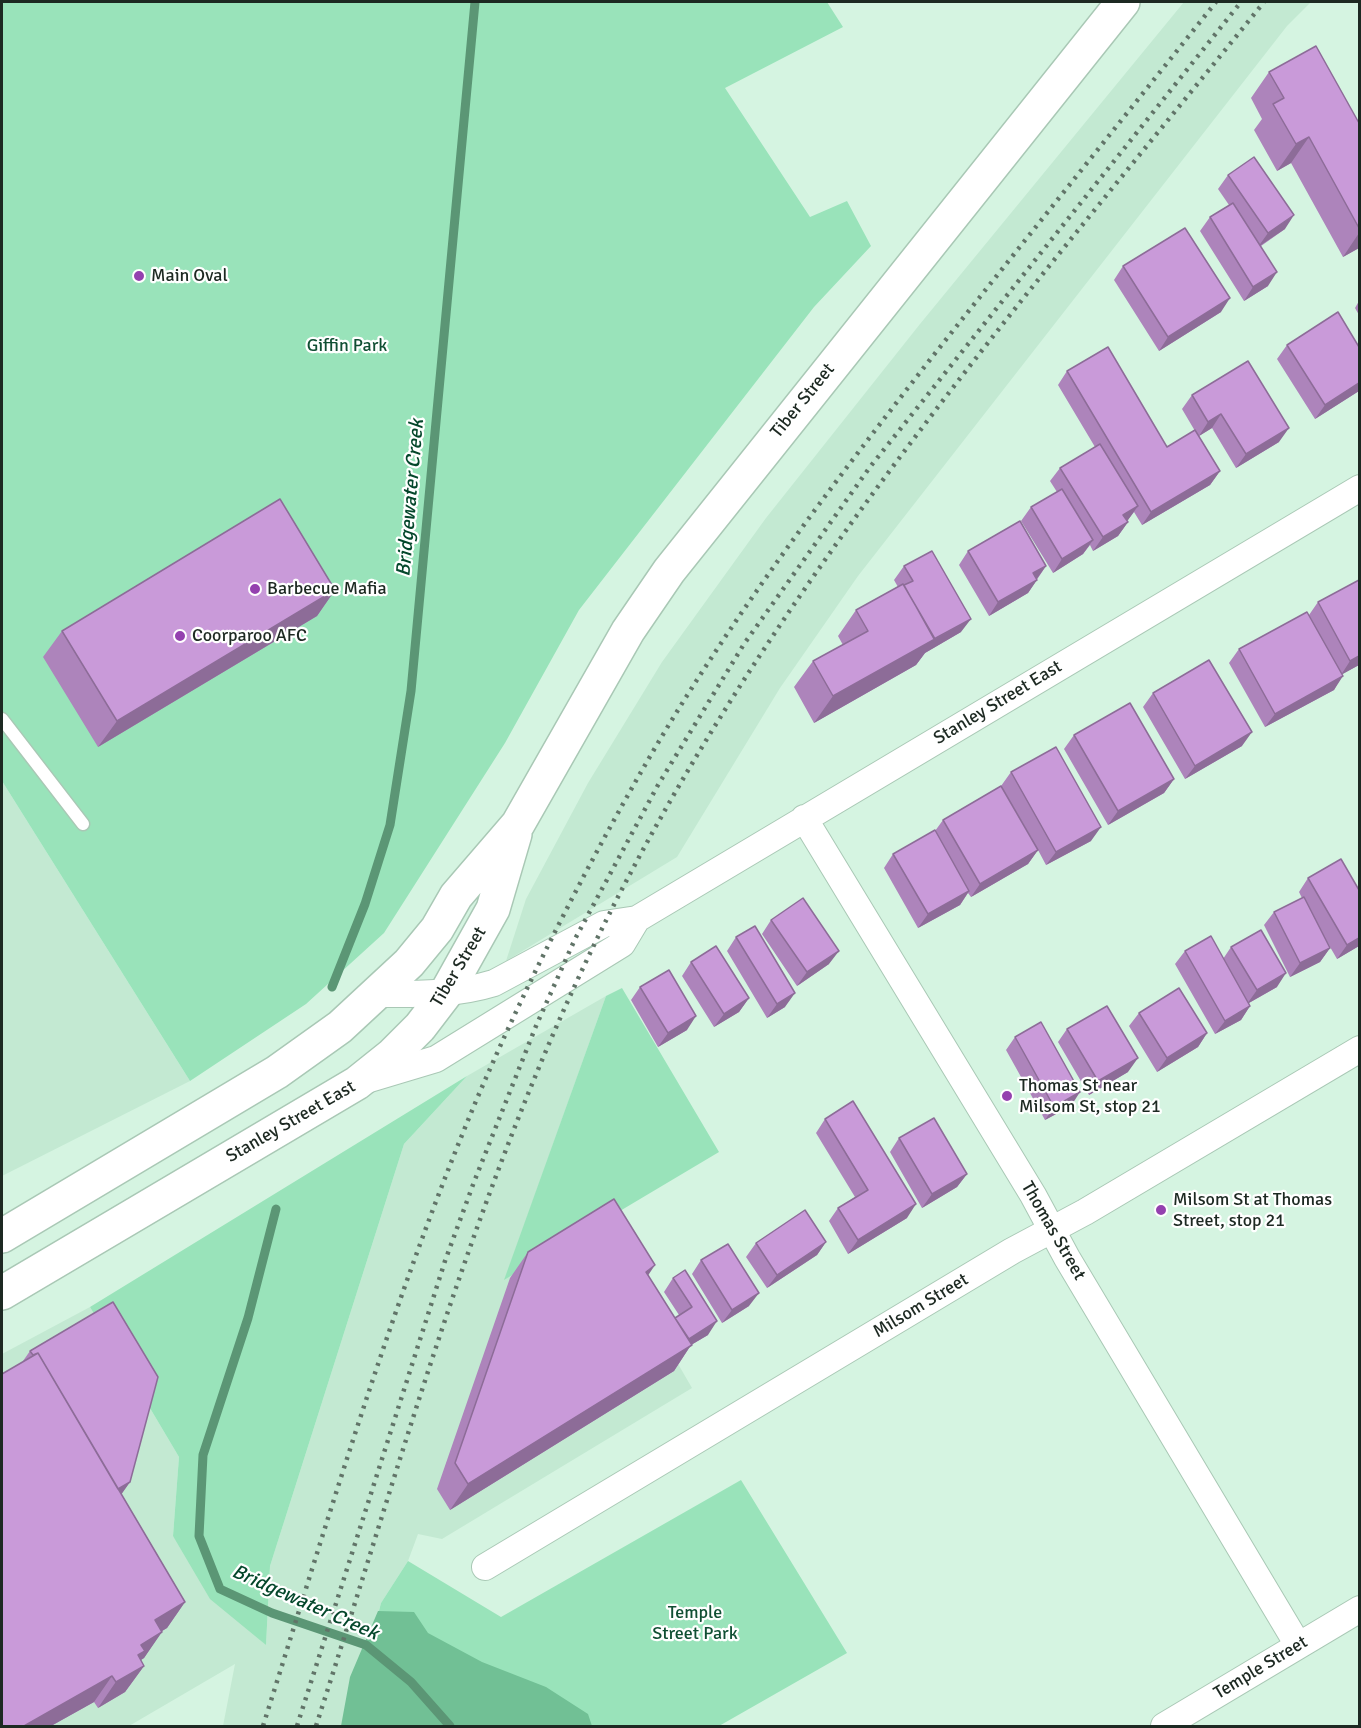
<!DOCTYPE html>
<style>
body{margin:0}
#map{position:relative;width:1361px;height:1728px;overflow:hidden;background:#d5f4e1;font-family:Signika,sans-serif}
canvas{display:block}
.frame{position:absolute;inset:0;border:3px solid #1d2922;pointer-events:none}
</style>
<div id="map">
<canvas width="1361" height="1728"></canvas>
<div class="frame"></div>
</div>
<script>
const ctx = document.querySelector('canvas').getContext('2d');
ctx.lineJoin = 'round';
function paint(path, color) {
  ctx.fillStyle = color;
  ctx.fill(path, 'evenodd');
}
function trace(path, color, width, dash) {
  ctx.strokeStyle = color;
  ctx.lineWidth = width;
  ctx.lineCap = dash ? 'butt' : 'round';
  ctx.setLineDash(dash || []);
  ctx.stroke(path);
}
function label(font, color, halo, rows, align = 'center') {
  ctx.font = font + ' Signika,sans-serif';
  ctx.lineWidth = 4.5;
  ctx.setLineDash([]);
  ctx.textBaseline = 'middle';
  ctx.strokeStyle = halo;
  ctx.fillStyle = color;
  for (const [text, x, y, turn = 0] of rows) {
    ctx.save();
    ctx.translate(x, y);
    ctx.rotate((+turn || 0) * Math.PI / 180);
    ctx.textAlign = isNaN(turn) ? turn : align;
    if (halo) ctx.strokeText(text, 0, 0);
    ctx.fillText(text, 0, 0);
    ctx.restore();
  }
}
const built = new Path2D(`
 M1184,2h127l-24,24 -429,550 -78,112 -103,169 -171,104 20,-62 62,-116 74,-121 104,-144 154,-194z
 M2,781l188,300 -188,95z
 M606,996l-101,283 92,-55 95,164 -250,151 -24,-5 -10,27 -27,42 -31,123h-127l12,-62 -106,62h-127v-372l88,-47 89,150 -6,79 93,109 4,-79 134,-422 63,-68z`);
const green = new Path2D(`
 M2,2h825l16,25 -118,61 85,129 37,-16 24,45 -57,61 -235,303 -74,133 -121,190 -78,71 -116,77 -188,-300z
 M622,988l97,164 -215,128 102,-284z
 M467,1076l-63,68 -134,422 -4,79 -56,-46 -37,-63 6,-79 -89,-150z
 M741,1480l106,173 -128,73h-369l31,-123 27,-42 93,56z`);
const forest = new Path2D(`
 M378,1611l36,1 14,21 54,29 64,25 42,27 4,12h-251l9,-49z`);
const stream = new Path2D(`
 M332,987l33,-83 25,-79 21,-134 64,-689
 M276,1209l-28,109 -45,137 -4,81 21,53 52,24 94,32 45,37 39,44`);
const lane = new Path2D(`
 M2,719l81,105`);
const street = new Path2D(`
 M804,818l229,377 34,63 231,387
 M376,994c40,0 79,1 118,-11l110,-59 33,-5 723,-431
 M366,1080l70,-21 186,-115 15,-25
 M485,1567l527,-316 73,-39 275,-163
 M1164,1726l196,-117`);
const secondary = new Path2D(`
 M2,1236l275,-164 63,-45 69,-64 28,-34 19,-33 62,-72 110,-193 41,-60 454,-569
 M2,1293l355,-210 35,-28 28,-28 26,-34 47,-84 22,-75`);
const rail = new Path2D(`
 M263,1726c66,-209 128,-422 213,-625 47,-110 102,-218 161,-322 84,-148 187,-284 292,-418 95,-120 192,-240 287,-359
 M297,1726l148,-465 29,-79 62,-156 39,-87 83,-154 86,-141 126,-177 371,-465
 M316,1726c93,-288 171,-583 314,-852 169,-320 409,-593 634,-872`);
const wall = new Path2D(`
 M1269,72l90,51v125l-16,9 -52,-94 -14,8 -23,-41 8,-11 -11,-21z
 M1228,175l57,54 -24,17 7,40 -24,15 -44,-70 10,-14 19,-12 -11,-16z
 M1123,266l98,46 -62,39 -45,-71z
 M1359,301v14l-4,-7z
 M1287,345l72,46 -44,28 -38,-60z
 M1067,371l100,76 28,-16 -13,-22 10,-14 87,47 -43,26 -24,-40 -13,8 21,35 -10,14 -68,40 -8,-13 -7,9 1,1 -10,14 -25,15 -3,-6 -7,9 -30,19 -32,-52 10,-14 26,-15 -7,-11 10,-13 35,-21 -37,-62z
 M968,551l78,15 -18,27 -39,23 -30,-51z
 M904,566l57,66 -36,21 -9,12 -102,58 -20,-36 19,-26 30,-16 -5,-9 18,-26 42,-23 -4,-7z
 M1359,580v85l-17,9 -8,16 -69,37 -36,-64 10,-14 70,-34 9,-13z
 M335,590l-18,26 -219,131 -55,-90 19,-26z
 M1153,693l89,53 -57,33 -42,-72z
 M1074,735l100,44 -10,14 -56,32 -44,-76z
 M1011,772l80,69 -45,24 -8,-15 -10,14 -57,33 -3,-4 -8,12 -42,23 -34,-60 9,-14 42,-23 8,-11 89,19 -31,-53z
 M1308,878l51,68 -22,13 -15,-26 8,15 -10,14 -30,15 -26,-52 10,-13 28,-14 -3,-6z
 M771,920l58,44 -32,22 -35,-52z
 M736,937l49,70 -18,11 -40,-67z
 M1231,947l46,40 -28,16 1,3 -9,14 -26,14 -40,-70 10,-13 38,8z
 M691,962l58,36 -10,14 -25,15 -32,-51z
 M640,987l47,43 -29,17 -27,-47z
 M1139,1013l68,20 -9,14 -41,25 -28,-46z
 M1067,1029l61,43 -39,23 -31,-53z
 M1015,1037l56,69 -26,14 -39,-70z
 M825,1119l82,99 -59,36 -19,-33 9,-13 17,-11 -39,-64z
 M899,1138l68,36 -10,13 -35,21 -32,-56z
 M826,1242l-9,13 -50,33 -21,-31 10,-14z
 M528,1252l120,24 27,42 4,-3 -15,-23 9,-14 12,-8 23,65 -17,10 -17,26 -224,139 -13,-21 73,-211z
 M701,1260l48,46 -27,17 -30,-49z
 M30,1351l100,131 -9,12 64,108 -18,26 -5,3 -18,27 -3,2 3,6 -19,26 -27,16 -4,-6 -43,24h-49l21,-365z`);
const shadedWall = new Path2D(`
 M1309,137l-18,26 -14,8 19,-27z
 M1294,215l-9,14 -27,18 10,-14z
 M1359,233v15l-16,9z
 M1277,272l-9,14 -24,15 9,-14z
 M1230,298l-9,14 -62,39 9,-14z
 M1359,383v8l-44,28 10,-14z
 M1221,414l-9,14 -13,8 9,-14z
 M1289,428l-10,14 -43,26 10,-14z
 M1220,471l-10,14 -68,40 9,-13z
 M1138,506l-10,14 -14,9 9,-14z
 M1128,522l-10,14 -25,15 10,-14z
 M1093,540l-10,14 -30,19 9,-14z
 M1046,566l-10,14 -3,-7z
 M1037,580l-9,13 -39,23 9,-14z
 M335,590l-18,26 -219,131 19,-26z
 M971,619l-10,13 -36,21 -9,12 -102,58 19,-27z
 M1359,656v9l-18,10 9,-14z
 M1343,676l-9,14 -69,37 10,-13z
 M1252,732l-10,14 -57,33 10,-13z
 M1174,779l-10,14 -56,32 10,-14z
 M1101,827l-10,14 -45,24 10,-13z
 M1038,850l-10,14 -57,33 9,-13z
 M969,891l-9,14 -42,23 10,-14z
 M1359,938v8l-22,13 10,-14z
 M1330,948l-10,14 -30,15 10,-14z
 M839,951l-10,13 -32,22 10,-14z
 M1286,973l-9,14 -30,17 10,-14z
 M795,993l-10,14 -18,11 10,-14z
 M749,998l-10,14 -25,15 10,-13z
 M1250,1006l-9,14 -26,14 10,-13z
 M696,1016l-9,14 -29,17 10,-14z
 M1207,1033l-9,14 -41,25 10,-14z
 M1138,1058l-10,14 -39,23 9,-14z
 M1080,1092l-9,14 -26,14 9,-13z
 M967,1174l-10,13 -35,21 10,-14z
 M916,1204l-9,14 -59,36 10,-14z
 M826,1242l-9,13 -50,33 10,-13z
 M655,1265l-18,27 9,-20z
 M759,1293l-10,13 -27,17 10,-13z
 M717,1321l-9,14 -17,10 -17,26 -224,139 18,-26z
 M130,1482l-14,20 -3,-10z
 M185,1602l-18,26 -30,18 18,-26z
 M162,1632l-18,26 -8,5 8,3 -19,26 -27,16 43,-63z
 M112,1676l-18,26 -43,24h-27z`);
const building = new Path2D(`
 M1316,46l43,77v105l-50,-91 -13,7 -23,-40 11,-6 -15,-26z
 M1254,157l40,58 -26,18 -40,-58z
 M1233,203l44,69 -24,15 -43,-70z
 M1185,228l45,70 -62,39 -45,-71z
 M1338,312l21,35v36l-34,22 -38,-60z
 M1108,347l59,100 28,-17 25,41 -69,41 -84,-141z
 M1248,361l41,67 -43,26 -25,-40 -13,8 -16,-27z
 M1100,444l38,62 -15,9 5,7 -25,15 -43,-69z
 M1062,489l31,51 -31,19 -31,-52z
 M280,499l55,91 -218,131 -55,-90z
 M1020,521l26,45 -13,7 4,7 -39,22 -30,-51z
 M932,551l39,68 -37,20 -30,-54 9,-4 -9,-15z
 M1359,580v76l-9,5 -32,-59z
 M903,584l32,55 -102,57 -20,-35 55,-30 -12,-21z
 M1307,612l36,64 -68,38 -36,-65z
 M1209,660l43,72 -57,34 -42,-73z
 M1130,703l44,76 -56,32 -44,-76z
 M1056,747l45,80 -45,25 -45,-80z
 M1001,786l37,64 -58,34 -37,-64z
 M935,830l34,61 -41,23 -35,-60z
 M1341,859l18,31v48l-12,7 -39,-67z
 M1304,897l26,51 -30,15 -26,-51z
 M803,898l36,53 -32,21 -36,-52z
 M755,926l40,67 -18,11 -41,-67z
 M1261,930l25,43 -29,17 -26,-43z
 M1211,936l39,70 -25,15 -40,-70z
 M716,946l33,52 -25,16 -33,-52z
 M669,970l27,46 -28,17 -28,-46z
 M1179,988l28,45 -40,25 -28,-45z
 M1107,1006l31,52 -40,23 -31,-52z
 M1041,1022l39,70 -26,15 -39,-70z
 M853,1101l63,103 -58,36 -20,-32 30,-18 -43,-71z
 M934,1118l33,56 -35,20 -33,-56z
 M614,1199l41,66 -9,7 46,73 -224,139 -13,-21 73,-211z
 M805,1210l21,32 -49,33 -21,-32z
 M728,1244l31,49 -27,17 -31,-50z
 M685,1270l32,51 -28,18 -14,-21 17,-11 -19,-29z
 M113,1302l45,75 -28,105 -12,7 -80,-136 -5,2 -3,-4z
 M38,1353l147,249 -30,18 7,12 -21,13 4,6 -7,4 6,11 -28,16 -4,-6 -88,50h-22v-352z`);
const markers = [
 [139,276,6,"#9441af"],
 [255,589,6,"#9441af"],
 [180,636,6,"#9441af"],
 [1007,1096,6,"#9441af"],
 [1161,1210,6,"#9441af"]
];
const poiNames = [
 ["Main Oval",151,276],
 ["Barbecue Mafia",267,589],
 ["Coorparoo AFC",192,636],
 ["Thomas St near",1019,1086],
 ["Milsom St, stop 21",1019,1107],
 ["Milsom St at Thomas",1173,1200],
 ["Street, stop 21",1173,1221]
];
const parkNames = [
 ["Giffin Park",347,346],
 ["Temple",695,1613],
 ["Street Park",695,1634]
];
const streetNames = [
 ["Tiber Street",803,401,-51],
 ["Stanley Street East",998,703,-31],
 ["Tiber Street",459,967,-59],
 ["Stanley Street East",291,1122,-30],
 ["Thomas Street",1053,1231,60],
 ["Milsom Street",921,1306,-31],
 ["Temple Street",1261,1668,-31]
];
const waterNames = [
 ["Bridgewater Creek",411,498,-85],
 ["Bridgewater Creek",305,1603,24]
];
paint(built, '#c3e9d2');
paint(green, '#99e3ba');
paint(forest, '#71c095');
trace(stream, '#5b9675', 9);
trace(lane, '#a9c8b5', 15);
trace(street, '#a9c8b5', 28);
trace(secondary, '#a9c8b5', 36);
trace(lane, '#fff', 12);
trace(street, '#fff', 26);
trace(secondary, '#fff', 33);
trace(rail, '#617468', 4.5, [3, 6]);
paint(wall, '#ad84bb');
paint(shadedWall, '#8d6c98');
paint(building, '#c99ad9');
trace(building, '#8d6c98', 1.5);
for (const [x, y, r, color] of markers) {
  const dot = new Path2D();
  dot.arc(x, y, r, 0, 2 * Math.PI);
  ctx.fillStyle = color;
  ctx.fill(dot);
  trace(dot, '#fff', 2);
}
label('18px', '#1d2922', '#fff', poiNames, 'left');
label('18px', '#104f33', '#fff', parkNames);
label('18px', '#1d2922', '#fff', streetNames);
label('italic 20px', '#04472b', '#fff', waterNames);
</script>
